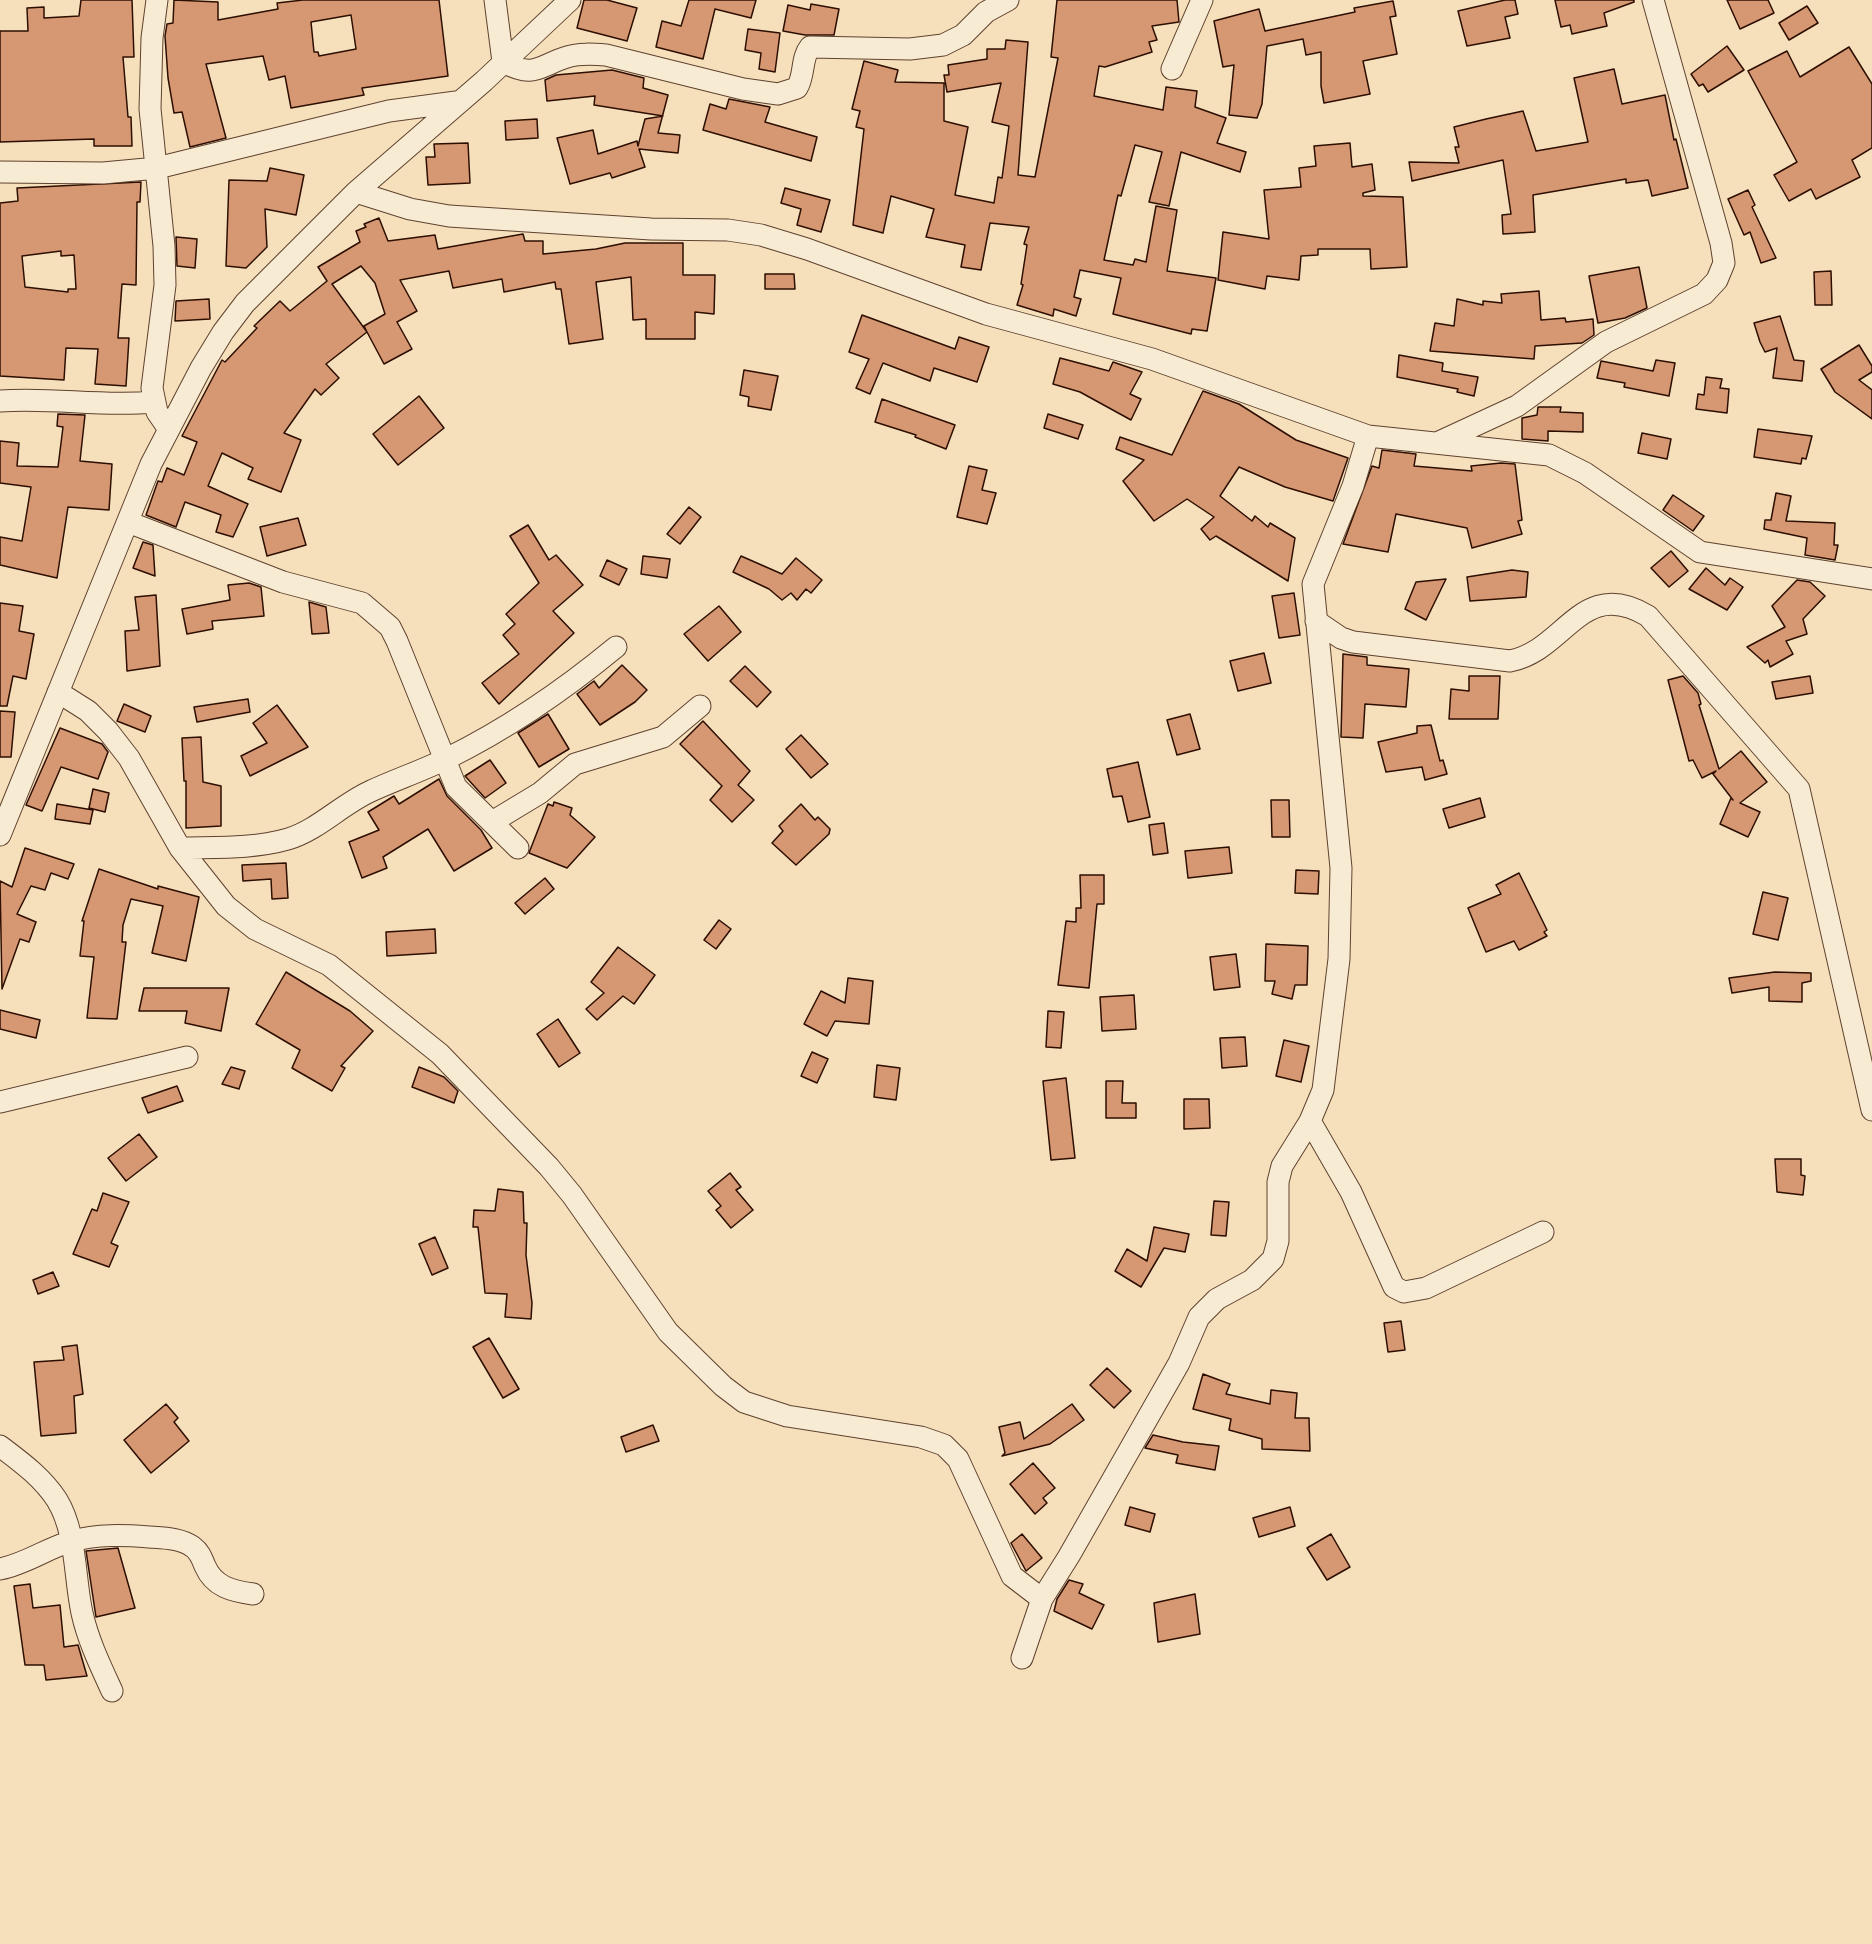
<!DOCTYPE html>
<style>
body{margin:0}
canvas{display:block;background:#f5e0bb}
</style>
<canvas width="1872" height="1944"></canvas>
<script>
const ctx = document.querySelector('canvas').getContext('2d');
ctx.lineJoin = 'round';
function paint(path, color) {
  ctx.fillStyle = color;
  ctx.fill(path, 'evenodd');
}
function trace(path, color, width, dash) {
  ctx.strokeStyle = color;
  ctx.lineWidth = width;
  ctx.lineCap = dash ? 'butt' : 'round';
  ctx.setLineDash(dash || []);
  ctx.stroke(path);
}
const building = new Path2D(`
 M81,0h51l2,57h-11l5,60h3l1,29h-38v-7l-94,3v-111h28l-1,-23 17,-1v11l35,-2z
 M174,0l44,2v18l60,-11 -1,-6 26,-3h136l9,76 -86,12 2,7 -73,13 -6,-32 -16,4 -6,-24 -57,8 20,74 -36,9 -8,-35 -8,1 -6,-35 -3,-42 2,-12 6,-1zM351,15l5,34 -37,7 -1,-4h-4l-3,-30z
 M584,0h23l30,8 -10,33 -50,-13z
 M689,0h67l-5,18 -36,-9 -12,50 -47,-12 6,-26 19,5z
 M1057,0h120l2,22 -27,4 5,14 -8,2 3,10 -47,15 -6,-1 -5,30 69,14 3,-23 31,4 -2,16 31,11 -9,25 29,9 -6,20 -59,-20 -12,54 -20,-4 13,-50 -27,-7 -14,51 -3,-1 -14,65 29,5 2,-6 11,3 10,-56 21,4 -10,61 49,7 -9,53 -15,-2 -1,5 -78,-20 8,-36 -41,-8 -6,27 7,2 -5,17 -22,-7 -1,7 -36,-11 6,-20 -2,-1 6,-39 -3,-1 5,-17 -39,-4 -9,47 -20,-3 4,-22 -39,-8 8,-28 -43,-13 -8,37 -30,-8 11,-96 -8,-2 4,-16 -8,-2 12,-48 34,9 -3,12 49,1v38l24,6 -13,68 39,8 4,-26 4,1 7,-52 -17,-4 9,-39 -54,9 -3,-17h5l-1,-10 39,-6v-10h18l1,-9 22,2 -10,133 17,2 23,-119 -7,-1z
 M1505,0h10l3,14 -13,3 5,21 -43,8 -9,-35z
 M1555,0h79v2l-30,11 3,13 -35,8 -2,-9 -9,2z
 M1727,0h41l6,13 -34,16z
 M1393,1l3,15 -6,1 7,37 -34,7 7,33 -46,9 -3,-17v-34l-15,3 -3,-16 -36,7 -5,58 -5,14 -28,-3 5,-50 -11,2 -9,-46 45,-12 6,22 90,-19 -1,-4z
 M811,4l28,5 -5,26h-29l-22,-4 5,-26 22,5z
 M1807,6l11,17 -29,17 -10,-17z
 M748,29l32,4 -5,39 -16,-3 2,-16 -16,-3z
 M1727,46l17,24 -36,22 -5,-8 -4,2 -8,-12z
 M1849,47l23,37v64l-20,12 8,17 -44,22 -5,-10 -22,12 -15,-26 23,-13 -49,-91 39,-20 13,26z
 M1614,69l8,35 43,-9 9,45 2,-1 12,49 -36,8 -4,-16 -22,3v-4l-93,16 2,37 -32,2 -1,-19 9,-1 -8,-54 -91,21 -3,-19 50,1 -4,-16h4l-5,-20 32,-8 37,-8 13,40 52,-9 -14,-64z
 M612,70l32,8 -1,10 25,7 -10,38 22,2 -2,18 -39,-4 6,18 -33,11 -2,-5 -40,11 -13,-46 36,-8 5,24 39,-13 1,5 7,-27 18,-3 -69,-11 1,-9 -48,5 -2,-21 11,-5z
 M729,99l41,8 -5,15 52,15 -6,24 -108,-31 7,-26 16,5z
 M537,119l1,19 -32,2 -1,-19z
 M468,143l2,40 -42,2 -2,-28h9l-1,-13z
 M1350,143l2,24 20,-3 3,26 -12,3v3l40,1 4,70 -36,2 -1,-20h-52v6l-17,1 -2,24 -32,-4 -2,13 -47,-9 5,-48 46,7 -5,-49 37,-3 -2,-19 17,-2 -2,-20z
 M270,168l34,7 -8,40 -31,-6 2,38 -21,21 -20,-2 3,-86 38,1z
 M141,182l-1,20h-3l-1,83 -14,-1 -4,54h11l-3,48 -31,-2 3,-35 -32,-1 -2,32 -64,-4v-173l18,-2 -1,-13zM61,251v5l13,-1 2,34h-8v3l-43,-5 -3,-31z
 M785,188l45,12 -9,32 -24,-7 4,-16 -20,-6z
 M1748,190l7,15 -3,2 24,51 -15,5 -11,-31 -6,3 -16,-36z
 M379,218l9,23 47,-6 3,14 85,-15 2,7h18v13l53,-5 29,-6h58v32h32l-1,39 -19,-2v27h-49v-20l-13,1 -2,-43 -35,5 7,57 -34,5 -8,-55h-5l-1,-7 -51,10 -2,-13 -49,9 -4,-17 -49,9 17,31 -20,11 15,27 -28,15 -17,-32 -41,32 13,14 -18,17 -6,-6 -31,44 17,7 -20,52 -33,-13 5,-11 -31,-15 -14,33 40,18 -15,33 -17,-5 5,-17 -36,-13 -9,25 -30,-12 12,-34 4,1 5,-14 17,7 13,-33 -15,-6 40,-76 3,2 32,-34 -3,-2 26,-25 10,10 37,-30 -9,-14 42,-25 -4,-11 10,-4 -2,-3zM361,266l14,17 10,31 -21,12 3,6 -35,-48z
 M176,237l21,2 -2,29 -18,-2z
 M1639,267l8,41 -22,10 -27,5 -9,-47z
 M1831,271l1,34h-17l-1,-33z
 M765,274h29l1,15h-30z
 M1539,291l2,29 24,-2 1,4 27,-3 1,16 -12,8 -47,3 -1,13 -104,-8 5,-28 19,3 3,-27 26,6v-4l19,2 -1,-9z
 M209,299l1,20 -35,2 1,-20z
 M862,315l93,34 4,-12 30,10 -12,35 -43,-14 -4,13 -47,-18 -13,31 -14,-6 13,-29 -20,-7z
 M1780,316l14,44 10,1 -2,20 -29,-3 4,-30 -12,4 -5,-10 -6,-19z
 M1859,345l13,21v6l-13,8 13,10v29l-37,-27 -14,-23z
 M1399,355l44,8 -1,8 36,6 -4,19 -17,-4 1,-3 -61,-12z
 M1060,358l49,13 4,-9 29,10 -12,22 11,5 -10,21 -51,-28 -27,-8z
 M1656,360l19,3 -6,33 -45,-9 1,-4 -28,-5 4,-17 52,10z
 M744,370l34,6 -7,34 -23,-4 1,-9 -9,-2z
 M1706,377l16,2 -2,9 9,1 -2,24 -31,-4 2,-15 6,1z
 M1203,391l36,13 57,36 52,18 -15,43 -48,-14 -46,-20 -19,29 32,25 3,-5 13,11 2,-4 25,15 -7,43 -72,-45 -6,4 -9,-11 13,-12 -27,-18 -33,22 -31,-40 21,-21 -28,-11 4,-12 52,18z
 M419,396l25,32 -46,37 -25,-31z
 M882,399l73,26 -9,24 -31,-12 1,-2 -41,-13z
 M1538,407h23l-1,5 23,1v19l-35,-1v10l-26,-2v-21l15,-3z
 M58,414l27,1 -5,46 32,3 -3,46 -41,-3 -11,71 -57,-13v-28l22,4 9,-54 -31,-4v-42l19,2 -2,23 41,1 5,-40 -6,-1z
 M1048,414l35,11 -5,14 -34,-11z
 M1758,429l54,7 -6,23 -4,-1 -1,6 -47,-7z
 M1642,433l29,6 -4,20 -29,-6z
 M1382,450l34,4 -2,12 58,5 -1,-5 30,-3 14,1 7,56 -4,1 4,13 -50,14 -5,-20 -71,-14 -8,38 -45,-8 29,-78 7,2z
 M969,466l18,4 -5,20 14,3 -9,31 -30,-7z
 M1776,493l15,3 -5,25 49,2 -1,22h4l-3,15 -30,-5 2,-17 -43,-9 1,-9h6z
 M1673,495l31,21 -11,15 -30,-21z
 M689,507l12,10 -21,27 -13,-10z
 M298,518l8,27 -39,11 -7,-29z
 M528,525l21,35 7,-5 27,30 -30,26 21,22 -75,71 -17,-21 37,-29 -16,-19 12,-11 -9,-10 33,-31 -29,-47z
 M143,542l10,3 2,31 -22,-8z
 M1671,551l17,20 -19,16 -18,-19z
 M643,556l27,3 -3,19 -26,-4z
 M741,556l41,18 14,-16 26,22 -11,13 -5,-4 -9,11 -6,-7 -9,7 -13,-11 -36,-17z
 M607,560l20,9 -8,16 -19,-9z
 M1706,568l19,17 5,-7 13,9 -16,23 -38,-21z
 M1512,570l16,2 -2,25 -56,4 -3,-24z
 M1446,579l-20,41 -21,-11 11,-27z
 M1797,580l13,2 15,14 -22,23 4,15 -21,7 7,13 -23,13 -2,-7 -3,3 -18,-16 38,-20 -13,-21z
 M249,583l12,4 3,29 -52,5 1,8 -26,5 -5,-25 48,-9 -2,-15z
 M1294,593l6,42 -21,3 -7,-42z
 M156,595l4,71 -33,5 -2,-40 14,-1 -4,-33z
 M309,602l17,5 3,26 -17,1z
 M0,603l23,3 -4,25 15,3 -8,45 -13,-3 -6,30h-7z
 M719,606l22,26 -33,29 -24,-27z
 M1264,653l7,30 -33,8 -8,-30z
 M1343,654l24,3v8l42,4 -3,38 -41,-3 -2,34 -22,-1z
 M622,665l25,25 -12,12 -35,23 -23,-31 17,-13 5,7z
 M745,666l26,26 -14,15 -27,-26z
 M1469,676h31l-2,43h-49l2,-30 18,2z
 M1683,676l15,17 3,11 -2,1 20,64 22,-18 26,31 -27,21 20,9 -12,25 -28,-13 11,-26 2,2 -20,-26 3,-3 -14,7 -9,-18 -4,1 -21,-81z
 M1810,676l3,17 -37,6 -4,-17z
 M248,699l2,13 -53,10 -3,-15z
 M124,704l27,12 -6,16 -28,-11z
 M277,705l31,42 -58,29 -9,-20 26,-13 -14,-20z
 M0,711l15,1 -4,45h-11z
 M548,714l21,35 -30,18 -21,-34z
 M1190,714l10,35 -23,6 -10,-35z
 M703,721l47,50 -12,14 16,15 -22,22 -22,-22 12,-14 -42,-42z
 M1431,725l9,36 3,-1 4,14 -22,6 -3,-13 -36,5 -8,-30 39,-9v-7z
 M60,728l42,16 6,8 -10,27 -37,-12 -19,44 -16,-6z
 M801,735l27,29 -17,14 -25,-29z
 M201,737l2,45 18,4v40l-35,2v-47h-2l-2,-43z
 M490,760l16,23 -21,15 -20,-22z
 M1138,762l12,55 -22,5 -6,-26 -9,1 -6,-28z
 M439,779l8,17 34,34 11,18 -38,23 -26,-42 -45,28 4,11 -25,10 -13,-36 30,-12 -11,-18 26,-16 5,8z
 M93,789l16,4 -4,19 -16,-4z
 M1480,798l5,19 -36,11 -6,-19z
 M1271,800h18l1,37h-18z
 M554,802l18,6 -2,7 25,22 -28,31 -38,-15 19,-49 5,2z
 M57,804l36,6 -3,14 -35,-5z
 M801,804l14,16 3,-3 12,12 -1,5 -33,31 -24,-22 11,-12 -4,-5z
 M1164,823l4,30 -15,2 -4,-30z
 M1229,847l3,26 -44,5 -3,-27z
 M25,848l49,16 -6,15 -17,-6 -6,17 -14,-4 -14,28 19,8 -7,20 -9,-3 -18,50 -2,-108 12,6z
 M286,863l2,35 -16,1 -1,-20 -28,2 -1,-16z
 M99,869l59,20v-3l41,11 -13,64 -34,-8 11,-47 -32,-7 -8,26 -1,17h4l-9,77 -30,-1 7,-61 -14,-1 4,-35h-2z
 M1296,870l23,1 -1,23 -23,-1z
 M1519,873l28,57 -3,2 3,4 -28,14 -5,-9 -28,11 -18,-44 33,-14 -5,-9z
 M1080,875h24v29h-7l-8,84 -31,-3 8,-64 10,1v-14h5z
 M545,878l9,11 -29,25 -10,-11z
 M1763,892l25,6 -10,42 -25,-6z
 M719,920l12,9 -15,20 -12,-9z
 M435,929l1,24 -49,3 -1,-24z
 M1266,944l42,2 -1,39h-12l-3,14 -20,-5 3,-13h-10z
 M618,947l37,28 -21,29 -11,-8 -26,24 -11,-11 18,-16 -13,-11z
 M1236,954l4,33 -26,3 -4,-33z
 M286,972l64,39 23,20 -32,35 4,2 -13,23 -40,-23 8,-18 -44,-26z
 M1775,972l36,1v8l-9,2v19l-33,-1v-14l-37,6 -3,-15z
 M848,978l25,3 -4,43 -34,-3 -8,15 -23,-12 17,-33 24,12z
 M144,988h85l-8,43 -36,-8 2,-12h-48z
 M1134,995l2,34 -34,2 -2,-34z
 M0,1010l40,10 -4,18 -36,-9z
 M1048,1011l16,1 -3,36 -15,-1z
 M558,1019l22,34 -21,14 -22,-33z
 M1245,1037l2,29 -25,2 -2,-30z
 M1284,1040l25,6 -8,36 -25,-6z
 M812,1052l16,7 -11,24 -16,-7z
 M877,1065l23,3 -4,32 -22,-3z
 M231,1067l14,4 -6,18 -17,-5z
 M419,1067l25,10 14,14 -4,12 -42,-16z
 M1066,1078l9,80 -24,2 -8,-79z
 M1106,1081h17l-1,22h14v15h-30z
 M177,1086l6,15 -35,12 -6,-15z
 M1184,1099h25l1,29 -26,1z
 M139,1134l18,23 -31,24 -18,-23z
 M1775,1159h26v16l4,1 -2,19 -26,-3z
 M730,1173l11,14 -5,3 17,20 -22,18 -15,-18 5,-4 -13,-15z
 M498,1189l25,3 1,31h3l-1,32 6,48 -1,16 -26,-2 2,-23 -22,-1 -7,-66h-5l1,-17 21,1z
 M103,1193l26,9 -18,41 7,3 -9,21 -36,-13 19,-45 5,2z
 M1214,1201l15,1 -3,34 -15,-1z
 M1154,1227l35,7 -4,18 -21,-4 -23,39 -26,-16 12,-22 20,12z
 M435,1237l13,31 -16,7 -13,-31z
 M53,1272l6,14 -21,8 -5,-14z
 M1401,1321l4,29 -17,2 -4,-29z
 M489,1338l30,51 -16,9 -30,-51z
 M77,1345l6,49 -9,2 2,37 -35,3 -7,-74 30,-2 -2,-13z
 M1107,1368l24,23 -17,17 -24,-23z
 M1203,1374l27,10 -4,10 44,10 1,-14 26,3 -2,25h14l1,33 -48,-2v-10l-33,-9 2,-11 -38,-10z
 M166,1404l12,14 -4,4 15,19 -38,32 -27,-33z
 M1072,1404l12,16 -34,24 -48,12 3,-3 -6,-26 21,-5 4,17z
 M653,1425l6,16 -33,11 -5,-15z
 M1153,1435l30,7 36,4 -4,24 -39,-7 2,-8 -33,-7z
 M1033,1463l22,25 -12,10 4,5 -12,11 -25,-30z
 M1130,1507l25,7 -5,18 -25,-7z
 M1290,1507l5,19 -36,11 -6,-19z
 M1022,1534l20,24 -16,13 -15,-28z
 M1331,1534l19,33 -23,13 -20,-32z
 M118,1548l17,60 -39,9 -10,-66z
 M1069,1580l14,4 -4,9 25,12 -12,24 -38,-18 3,-12z
 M30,1584l3,24 27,-3 4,42 14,-2 9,31 -41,4 -2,-15h-19l-11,-79z
 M1195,1594l5,40 -42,8 -4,-39z`);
const street = new Path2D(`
 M157,0l-5,38 -2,71 14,137 1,39 -13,103 5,24 11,16
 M495,0l8,62c32,17 35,4 64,-5 12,-4 26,-3 39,-2l137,34 35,5 19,-6c8,-13 4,-30 13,-41l100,2 33,-4 20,-10 23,-23 22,-12
 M1172,69l30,-69
 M0,172l103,1 54,-5 232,-57 67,-9
 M356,192l54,17 39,7 202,13 77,1 33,5 46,14 179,65 166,45 216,77 181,19 36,18 115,79 172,27
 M0,401c52,-4 101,6 153,1
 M1437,443l80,-37 89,-64 98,-48 13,-14 7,-17 -3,-20 -68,-243
 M128,522l155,60 79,21 28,24 7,14 59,146 62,61
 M1316,621l25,17 12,4 157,19c56,-11 71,-85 138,-45l151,173 73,321
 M58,692l30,19 20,20 21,27 51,90 46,58 29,23 74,36 111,89 109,113 23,28 96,137 55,54 21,16 43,14 134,21 23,8 14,14 54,117 30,23
 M492,822l48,-29 35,-29 88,-27 37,-31
 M0,835l151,-371 50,-96 22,-36 22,-29 111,-111 128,-111 86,-81
 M180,848c36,-1 73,1 108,-9 30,-9 54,-35 83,-48 24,-11 50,-20 75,-32 61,-30 118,-69 170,-112
 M0,1102l187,-45
 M1310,1121l41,71 43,95 10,5 22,-4 117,-56
 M0,1446c21,16 42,31 57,54 20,33 17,76 25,113 6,27 18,52 30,78
 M0,1569c26,-5 47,-21 72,-28 26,-7 51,-6 77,-4 15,1 32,1 44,10 7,5 9,12 12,19 9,21 27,25 48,28
 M1022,1658l20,-59 27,-43 110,-193 20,-46 18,-18 35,-19 21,-21 5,-18v-59l4,-16 28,-45 13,-31 16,-131 2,-91 -28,-284 40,-98 15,-50`);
paint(building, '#d59872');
trace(building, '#2d0e00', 1.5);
trace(street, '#5f422f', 23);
trace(street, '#f8ebd3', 21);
</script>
